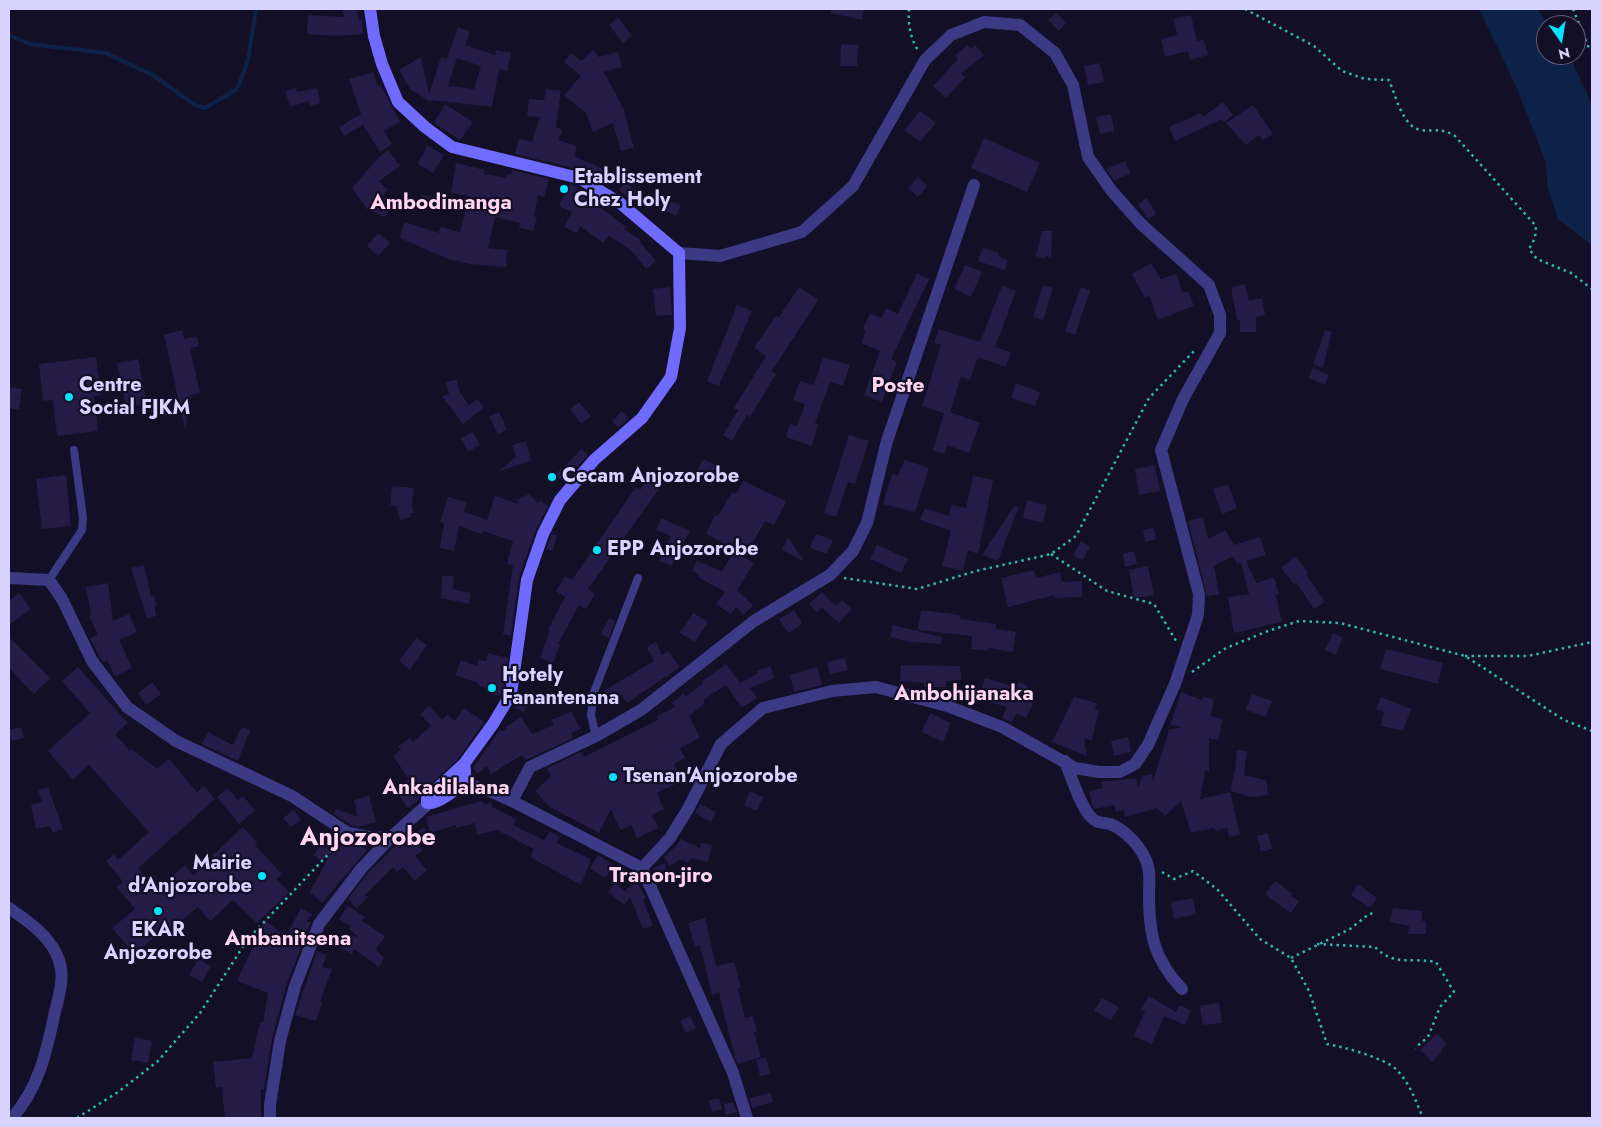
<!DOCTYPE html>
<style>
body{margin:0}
#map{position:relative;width:1601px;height:1127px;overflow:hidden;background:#130f26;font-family:Jost,sans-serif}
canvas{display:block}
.frame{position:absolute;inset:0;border:10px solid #d9d4ff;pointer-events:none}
.north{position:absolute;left:1536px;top:15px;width:50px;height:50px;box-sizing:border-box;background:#130f26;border:1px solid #625e7d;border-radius:50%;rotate:167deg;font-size:14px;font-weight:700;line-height:20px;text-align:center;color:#d9d4ff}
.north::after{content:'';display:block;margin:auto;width:18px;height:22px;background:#00e5ff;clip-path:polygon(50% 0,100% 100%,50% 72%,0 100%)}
</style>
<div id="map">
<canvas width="1601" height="1127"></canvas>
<div class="frame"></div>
<div class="north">N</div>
</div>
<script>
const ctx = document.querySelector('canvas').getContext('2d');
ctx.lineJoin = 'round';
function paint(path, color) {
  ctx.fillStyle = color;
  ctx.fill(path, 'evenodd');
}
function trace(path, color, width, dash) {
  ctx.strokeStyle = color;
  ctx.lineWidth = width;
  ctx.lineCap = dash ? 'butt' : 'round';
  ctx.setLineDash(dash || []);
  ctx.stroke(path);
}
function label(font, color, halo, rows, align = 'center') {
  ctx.font = font + ' Jost,sans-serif';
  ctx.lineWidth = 4.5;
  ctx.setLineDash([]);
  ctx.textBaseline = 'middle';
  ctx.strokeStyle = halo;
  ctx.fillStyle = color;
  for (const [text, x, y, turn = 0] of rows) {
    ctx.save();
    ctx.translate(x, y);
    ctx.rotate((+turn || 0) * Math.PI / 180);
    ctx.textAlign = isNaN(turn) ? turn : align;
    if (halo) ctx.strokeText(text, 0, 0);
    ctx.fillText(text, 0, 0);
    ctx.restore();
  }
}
const water = new Path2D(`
 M1479,9h59l9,16 -1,30h22l3,4 21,46v140l-34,-26 -10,-30 -3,-29 -30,-76z`);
const stream = new Path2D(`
 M9,35l21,9 76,9 48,23 41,29 10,3 32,-19 11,-29 8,-51`);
const building = new Path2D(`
 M342,9h15l2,11 3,-1 1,15 -26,2 -30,-2 1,-19 36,2z
 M831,9h33l-2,11 -31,-7z
 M1056,12l10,11 -7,8 -11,-11z
 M1191,15l6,26 7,-1 4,15 -18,5 -2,-9 -23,6 -4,-18 16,-4 -3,-16z
 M618,17l14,19 -9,7 -14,-18z
 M458,27l12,5 -5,13 30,10 1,-5 15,3 -4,18 -8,-2 -7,38 -61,-7v2l-21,-13 -11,-19 22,-13 8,37 12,-37 6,2zM457,58l24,8 -7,23 -26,-3z
 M841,44l17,1 -1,21h-17z
 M968,45l3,4 4,-4 9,10 -23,19 4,3 -19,21 -13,-12 25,-27 -3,-4z
 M593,50l6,7 19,-5 4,15 -18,5 20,38 10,38 -13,3 -8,-28 -20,9 -7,-19 -22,-18 17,-19 -17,-14 7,-9 10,8z
 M1100,63l4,19 -16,3 -4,-19z
 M373,72l5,14 3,-1 19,37 -16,9 8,13 -12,8 -17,-27 -19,11 -5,-9 22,-13 -12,-35z
 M296,88l1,4 20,-4 3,15 -10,3 -1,-5 -19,6 -5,-16z
 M546,89l15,2 -5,36 6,3 -4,10 19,6 -3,10 34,15 2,3 -6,10 -23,-14 -66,-16 4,-15 13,3 8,-25 -13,-1 2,-17 15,1z
 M1223,102l10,13 -9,7 -2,-3 -47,22 -6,-14 32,-14 2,4z
 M445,104l28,18 -13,18 -26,-17z
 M1253,105l20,29 -10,6 -4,-5 -13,10 -20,-22z
 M920,111l16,12 -16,19 -16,-12z
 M1111,114l3,17 -14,3 -4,-17z
 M984,138l56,25 -13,29 -56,-24z
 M427,145l17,10 -11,18 -15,-9z
 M388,150l12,16 -21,15 9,9 -7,7 12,5 -8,15 -18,-8 -15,-21 27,-31z
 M1125,161l5,13 -16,6 -8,-11z
 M456,163l29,7 -1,4 22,4 1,-4 4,1 1,-5 37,9 -5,18 -6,-2 -4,21 3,1 -4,14 -14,-3 1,-5 -25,-6 -7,31 19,2 -1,17 -36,-3 -22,-5 -48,-21 4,-16 35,11 2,-6 19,5 9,-36 -18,-3z
 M918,177l8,7v4l-8,9 -10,-9z
 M625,182l13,10 -6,8 -13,-10z
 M570,184l25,13 -3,4 34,26 -2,2 17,11 -1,2 16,19 -10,8 -15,-19 -22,-14 -6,7 -23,-17 -3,7 -13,-6 8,-15 -13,-6z
 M422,195l15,4 -3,11 -15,-5z
 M1147,198l9,16 -8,5 -10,-15z
 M671,201l10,5 -5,10 -10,-5z
 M1042,231h10l-1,27 -5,-3 -1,4 -9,-3z
 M378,233l12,10 -12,13 -11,-10z
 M983,248l16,5 -1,3 10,4 -3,10 -27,-9z
 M1151,263l10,16 15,-5 7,19 5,-2 6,15 -36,14 -9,-25 -4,3 -13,-24z
 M965,265l17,7 -11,25 -17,-8z
 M917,273l12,6 -38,80 6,3 -15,40 -18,-7 16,-44 -19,-8 5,-12 -3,-1 7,-17 11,5 5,-10 12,6z
 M1245,284l4,17 13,-3 3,17 -9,2v15h-16v-12h-3l-6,-33z
 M1043,285l10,3 -10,32 -10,-3z
 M1002,286l14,5 -21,56 16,5 -5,15 -28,-10 -8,23 -9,-3 -11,35 30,11 -11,30 -22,-8 -3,9 -11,-4 11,-37 -22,-7 19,-61 -7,-2 5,-14 41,13z
 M670,287l2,28 -16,1 -3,-27z
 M799,287l19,13 -46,71 4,3 -26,43 -3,-2 -15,26 -9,-6 15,-25 -4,-2 32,-52 -12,-8 22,-32 3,1z
 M1081,287l9,3 -15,45 -10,-4z
 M737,305l15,6 -33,75 -12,-5z
 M182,330l2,9 13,-3 2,10 -9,2 10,45 -9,2 -6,34 -21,-94z
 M1325,330l7,2 -9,36 -10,-4z
 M96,357l5,38 -7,1 4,35 -41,5 -4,-36 -10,1 -4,-37z
 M823,357l27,8 -7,21 -13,-4 -15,41 3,1 -6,22 -26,-9 4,-13 7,2 8,-22 -12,-4 7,-19 14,4z
 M138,359l9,45 -21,4 -9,-45z
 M1313,368l16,7 -4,10 -16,-7z
 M457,380l2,11 10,14 8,-6 7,8 -21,17 -21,-28 7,-2 -3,-12z
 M1016,383l24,9 -5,14 -24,-8z
 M9,387l13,2 -3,21 -10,-2z
 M579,402l12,14 -10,8 -11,-15z
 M622,411l6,8 -10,9 -6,-7z
 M499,412l8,18 -9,4 -9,-17z
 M473,432l7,13 -12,7 -7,-14z
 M849,435l20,6 -14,43 -7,-2 -12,35 -12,-4z
 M526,441l5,20 -32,10 17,-14 -4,-12z
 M582,449l6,6 -24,27 -9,-7z
 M704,459l18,10 -11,17 -18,-10z
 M905,460l24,8 -14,44 -32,-8 9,-30 6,2z
 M1155,465l5,26 -21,4 -4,-26z
 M653,470l13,9 -78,110 7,5 -9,15 -7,-4 -21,39 2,1 -7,18 -13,-5 10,-27 -2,-1 17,-33 -9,-6 9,-15 7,4 64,-93 4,3z
 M66,475l5,51 -29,3 -6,-50z
 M973,476l20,4 -15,74 -10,-4 -5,21 -21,-5 9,-35 -31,-11 5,-12 24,8 2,-11 15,3z
 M743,481l43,20 -12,24 -9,-4 -21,36 10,6 -17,27 16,15 -9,10 -8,-8 -5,7 -15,-10 9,-12 -27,-15 1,-2 -7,-4 5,-10 25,10 13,-21 -29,-16 9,-19 3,1 14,-24 4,2z
 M1228,484l9,24 -15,6 -9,-25z
 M392,486l22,2 -2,17 2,9 -4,-1 1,4 -11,3 -3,-14 -7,-1z
 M529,494l9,9 2,-3 8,6 -12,24 -17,47 -8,59 -8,-2 10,-69 -6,-1 6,-23 -30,-10 -1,3 -23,-8 -5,25 -14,-3 4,-25 -4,-1 8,-25 18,5 -2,10 23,8 8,-24 24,8 -3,-4z
 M1027,500l20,5 -4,18 -20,-5z
 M1014,506l4,2 -20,53 -16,-6z
 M1203,517l5,22 17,-9 9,15 26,-8 6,18 -20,6 10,22 18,-6 5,17 -3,1 6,27 -48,11 -6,-36 21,-3 -8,-31 -4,1 -4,-8 -19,10 5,28 -12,2 -19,-75z
 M661,518l29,13 -19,35 -12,-6 12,-24 -15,-6z
 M1154,528l2,11 -11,3 -2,-12z
 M552,534l5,1 -4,16 -7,-2z
 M816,534l17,6 -6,14 -17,-6z
 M788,537l16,24 -22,-11z
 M1081,541l9,6 -7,12h-4l-6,-4z
 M877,545l31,14 -7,14 -31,-14z
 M1134,551l3,13 -12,3 -2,-13z
 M1295,556l13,16 -2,2 19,28 -11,7 -18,-27 -2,2 -13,-16z
 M144,565l7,31 3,-1 2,11h-2l2,10 -9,2 -16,-50z
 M1148,566l6,29 -20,3 -5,-28z
 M1034,570l2,8 24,-6 2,10 20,-1v16l-28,1 1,-3 -47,12 -7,-29z
 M442,576h12l-1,13 18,4 -2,11 -28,-6z
 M108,583l5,38 16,-7 8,18 -18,8 13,28 -17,8 -8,-16 -4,2 -3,-4 -10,-20 8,-3 -9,-19 2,-1 -5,-28z
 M822,592l14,14 6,-6 10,9 -13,14 -17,-15 -5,4 -8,-8z
 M19,593l12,16 -22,16v-24z
 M794,610l7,11v4l-13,8 -9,-14z
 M921,610l40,5 -1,4 36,5v5l20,3 -3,20 -24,-4 -1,3 -17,-2 1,-13 -54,-6z
 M693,613l15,9 -13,20 -17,-10 5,-3z
 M609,618l6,3 -6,17 -8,-4z
 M893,625l49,12 -1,7 -32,-2 -19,-5z
 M1333,633l10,5 -8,17 -10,-5z
 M9,637l41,41 -16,16 -25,-26z
 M416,638l11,7 -17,25 -11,-9z
 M656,642l6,13 6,-4 12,16 -53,36 -5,-8 -13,5 -4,-10 49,-29 -7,-14z
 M1386,649l57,14 -5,21 -58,-15z
 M488,653l20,5 -5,33 -3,5 -8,-2v-3l-14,-6v-2l-23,-8 6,-15 16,6 2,-6 7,1z
 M845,658l3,12 -18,4 -3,-12z
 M726,664l14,19 18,-10 -1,-2 13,-5 5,12 -25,10 7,10 -15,10 -16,-23 -23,15 2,3 -16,13 11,22 -20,10 5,10 -11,6 9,16 -26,13 7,16 -12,6 6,13 -21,10 -6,-13 -11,5 -9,-21 -12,24 -49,-26 -15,-16 16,-15 -4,-8 34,-16 3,5 74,-37 -1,-4 18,-9 -3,-4 11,-9 3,3 17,-14 -1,-2z
 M901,665l59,1 1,14 -15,1v6h-22v-4l-24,-2z
 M78,667l50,56 -13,11 15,17 2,-2 25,20 12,-10 28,33 7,-6 11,13 -77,69 18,22 29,-25 8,10 21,-17 -2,-2 31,-29 14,15 -2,3 27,29 -6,5 13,13 -32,31 -24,-23 -23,21 -12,-14 -38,32 -3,-4 -23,19 -22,-26 23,-19 -18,-22 6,-5 -17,-21 8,-7 4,6 31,-28 -60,-67 -16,15 -25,-29 42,-38 -28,-32z
 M817,667l5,18 -28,7 -4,-17z
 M985,678l27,8 -2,7 3,1 6,-12 9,4 -6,12 11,5 -7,15 -10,-5 -4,9 -10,-4 5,-11 -28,-8z
 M152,682l9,12 -15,11 -8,-12z
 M1181,692l21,8 1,-3 11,2 -3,17 12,3 -5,21 -9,-2v33h-4l-5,28 30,-7 10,43 -11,2 -2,-9 -12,3 -1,-3 -23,5 -10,-32 -16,15 -8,-8 -32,9 -1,-7 -8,2 -2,-7 -19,4 -3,-4 -3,-14 14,-3 -2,-6 35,-4 2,10 5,-12 9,-2 1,7 16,-51 13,-3 -12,-2z
 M1252,694l20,7 -6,16 -20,-7z
 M519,697l9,3 -4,12 -10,-4z
 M1074,697l23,6 -2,7 4,1 -7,29 -8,-1 3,17 -35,-14z
 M1381,697l30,12 -8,22 -22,-5 3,-14 -8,-3z
 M429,706l13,14 5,-6 8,7 9,-13 20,14 -26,37 -36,33 -3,8 -11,8 -14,-18 15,-11 -16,-23 8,-6 -3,-4 12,-8 3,4 18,-16 -11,-12z
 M572,711l8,18 -9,4 2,5 -47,22 -4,-5 -31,19 -4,-8 -10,8 -4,-6 25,-36 7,-2 2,-4 14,-9 11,17 22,-9 -3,-5z
 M930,713l21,10 -8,19 -21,-10z
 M21,727l3,11 -13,3 -2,-11z
 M242,727l8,3 -12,31 -36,-17 6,-12 25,13z
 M1128,737l3,15 -17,4 -3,-15z
 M1237,750l10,1 -3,24 22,5 2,15 -16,2 -22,-6 5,-21z
 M48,787l15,42 -10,4 -3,-7 -14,3 -5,-24 11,-3 -4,-12z
 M228,788l10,12 5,-4 12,14 -16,14 -22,-27z
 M750,791l13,6 -6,14 -13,-6z
 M369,796l7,26 -18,5 -7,-2 -17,-11 2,-5 22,8 -4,-17z
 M481,801l5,3 5,-2 1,5 24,12 -3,6 31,15 6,-9 10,6 -4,6 35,16 -10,26 -51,-28 4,-8 -37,-19 -20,5 -2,-12 -19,5v-3l-26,8 -4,-16z
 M700,804l16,8 -5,10 -16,-9z
 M294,810l7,10 -10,7 -8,-9z
 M424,827l7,10 -13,8 5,5 -8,6 12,14 -12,11 -12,-14 -6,5 -4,-5 -28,28 3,2 -11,11 -9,-9 19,-25 41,-41 2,3z
 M1268,833l4,16 -11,3 -4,-16z
 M327,836l4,17 -10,8 -7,-6z
 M681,839l19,9 1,-5 11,2 -4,17 -17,-4 -3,5 -6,-4 -13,7 -5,-9 12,-11z
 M346,841l12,2 9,7 -45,53 -12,-11 19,-36z
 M598,855l15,10 -8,13 -15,-10z
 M665,863l3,11 -12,3 -3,-9z
 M1275,881l18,13 -2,2 8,5 -8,12 -26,-19z
 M637,882l9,16 -3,2 10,25 -10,4 -13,-32 -6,8 -16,-13 7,-9 13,10 -2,-4z
 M1358,884l19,14 -7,10 -19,-13z
 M1193,898l3,16 -22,5 -3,-17z
 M348,906l17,11 -3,4 23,15 -9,14 8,8 -5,9 -25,-18 -2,5 -12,-6 7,-15 12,5 -10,-9 2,-3 -12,-7z
 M301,908l11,6 -5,7 4,2 -8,16 1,1 -17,43 -15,56 -8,50h-3v29h-36l-3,-31 -6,1 -3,-26 39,-4 8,-36h3l5,-29 -31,-12 28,-61 17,14 1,-3 4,3z
 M1393,908l29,3v10h4v13h-18l1,-8 -19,-4z
 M705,918l11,48 18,-4 7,26 -3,1 7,29 8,-2 4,15 -3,1 7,25 -23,7 -3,-6 -16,-65 -7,2 -12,-50 -5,2 -7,-24z
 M317,951l10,4 -5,12 10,2 -12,33 2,1 -6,18 -21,-6z
 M198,959l13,7 -9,16 -13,-7z
 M1149,996l27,16 3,-7 12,5 -6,15 -21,-9 -12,28 -18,-8 11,-25 -4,-2z
 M1102,998l17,9 -8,13 -17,-9z
 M1219,1003l3,20 -19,2 -3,-19z
 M690,1016l6,12 -10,5 -6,-12z
 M1437,1034l10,10 -7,6 2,2 -10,10 -12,-12z
 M135,1037l17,4 -4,22 -17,-3z
 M766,1057l4,17 -10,2 -4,-16z
 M770,1093l3,9 -21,6 -3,-10z
 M719,1098l3,11 -10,3 -3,-12z
 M733,1102l4,10 -11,3 -2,-11z`);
const path = new Path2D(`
 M909,9c-1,14 1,29 9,41
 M1245,9l69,37 28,25 23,8 24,1c6,14 14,48 32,50 16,2 19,-3 34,6l81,90 -1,12 -6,11 8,10 34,14 21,16
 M1573,9l15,37 4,4
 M1051,554l56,37 47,13 22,37
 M844,578l73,11 59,-18 75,-17 25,-18 73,-138 45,-47
 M1465,656h63l64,-14
 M1192,672l34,-24 42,-17 31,-10 41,2 125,33 99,64 28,11
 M1162,872l12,7 19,-8 24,18 43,50 31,19 18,33 18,53c17,3 58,14 70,26 13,14 19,31 26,48
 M1317,944l58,3c20,20 35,10 61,15l18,30 -14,15 -12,30 -13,11
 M1291,958l59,-29 19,-15 6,-1
 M77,1118l41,-26 39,-30 43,-49 48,-74 91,-96`);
const service = new Path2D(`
 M49,580l33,-50 1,-12 -9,-68
 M596,736l-5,-21 3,-23 44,-114`);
const minor = new Path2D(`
 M9,578l40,2 13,19 30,62 35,46 49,34 116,55 56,37 21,4 21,1
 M1065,761c6,15 15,44 25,55 7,8 11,6 20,8 14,5 29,21 35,34 6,11 4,25 4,37 0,40 5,64 33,94
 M512,801l18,-34 66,-31 45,-26 113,-89 76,-46 23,-24 14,-28 20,-82 87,-256
 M642,868l28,-30 18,-29 33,-65 42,-36 69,-17 44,-4 71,19 55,21 73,41 24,4h21l15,-8 13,-19 27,-61 23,-69 1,-21 -38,-144 22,-51 37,-66v-18l-11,-30 -68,-61 -30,-34 -23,-33 -15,-72 -18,-32 -35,-28 -36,-3 -33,13 -26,25 -72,126 -51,46 -82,24 -41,-3
 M9,908c17,12 37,25 47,45 11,22 3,41 -2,63 -8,38 -16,73 -42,102
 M270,1118v-13l10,-64 15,-55 24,-62 42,-55 29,-31 38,-34`);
const tertiary = new Path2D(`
 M463,783l27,8 22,10 130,67 91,205 14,45`);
const secondary = new Path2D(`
 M370,9l4,27 8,28 16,38 27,25 27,20 127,31 41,25 59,50 1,75 -9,49 -29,41 -48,42 -34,40 -17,34 -16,46 -16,114 -18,30 -29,40 -37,34v5c7,3 34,-15 37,-23 2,-5 1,-11 0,-16`);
const markers = [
 [564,189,5,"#00e5ff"],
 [69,397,5,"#00e5ff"],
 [552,477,5,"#00e5ff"],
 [597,550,5,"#00e5ff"],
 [492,688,5,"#00e5ff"],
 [613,777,5,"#00e5ff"],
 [262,876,5,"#00e5ff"],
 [158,911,5,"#00e5ff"]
];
const poiNames = [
 ["Etablissement",574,178],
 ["Chez Holy",574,201],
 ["Centre",79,386],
 ["Social FJKM",79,409],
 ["Cecam Anjozorobe",562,477],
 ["EPP Anjozorobe",607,550],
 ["Hotely",502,676],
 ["Fanantenana",502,699],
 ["Tsenan'Anjozorobe",623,777],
 ["Mairie",252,864,"right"],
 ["d'Anjozorobe",252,887,"right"],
 ["EKAR",158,931,"center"],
 ["Anjozorobe",158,954,"center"]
];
const neighbourhoodNames = [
 ["Ambodimanga",441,204],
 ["Poste",898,387],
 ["Ambohijanaka",964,695],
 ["Ankadilalana",446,789],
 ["Tranon-jiro",661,877],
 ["Ambanitsena",288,940]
];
const districtNames = [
 ["Anjozorobe",368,839]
];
paint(water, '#0c2248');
trace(stream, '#0c2248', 4);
paint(building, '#241b47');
trace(path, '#2fb8b0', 2.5, [2.5, 4]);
trace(service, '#3d3a85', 8);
trace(minor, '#3d3a85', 12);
trace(tertiary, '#3d3a85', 12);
trace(secondary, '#6f6bff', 12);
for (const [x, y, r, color] of markers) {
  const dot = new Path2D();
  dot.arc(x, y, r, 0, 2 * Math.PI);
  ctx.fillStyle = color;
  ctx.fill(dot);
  trace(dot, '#130f26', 2);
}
label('bold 20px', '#d9d4ff', '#130f26', poiNames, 'left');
label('bold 21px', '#ffd6f0', '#130f26', neighbourhoodNames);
label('bold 25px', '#ffd6f0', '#130f26', districtNames);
</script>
